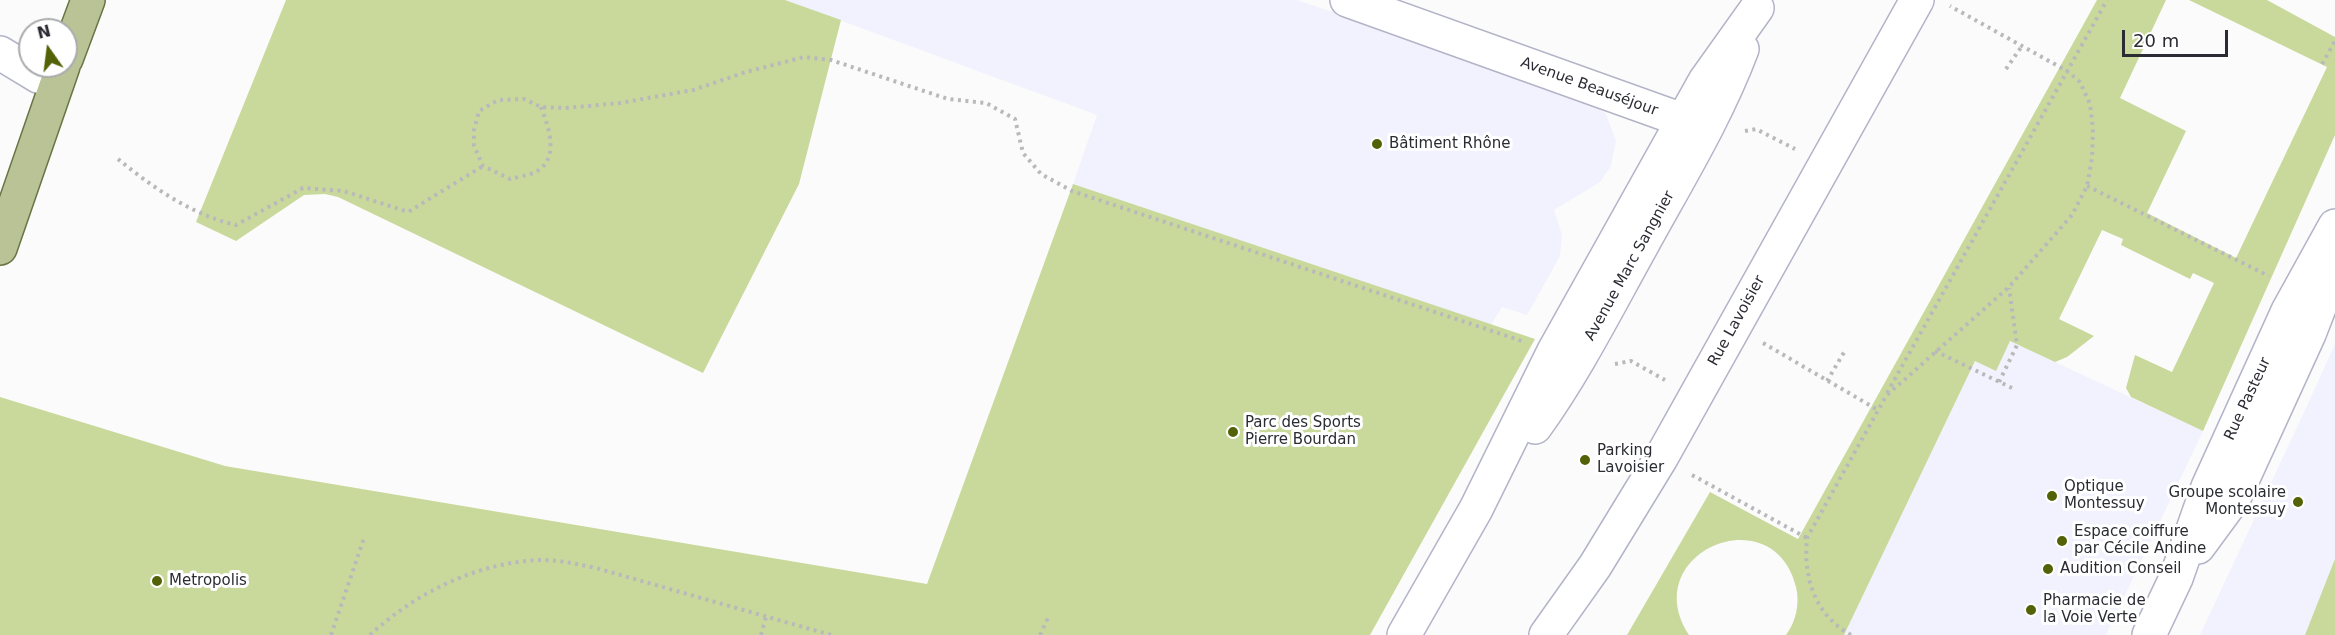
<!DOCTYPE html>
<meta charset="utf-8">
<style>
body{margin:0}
#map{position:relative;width:2335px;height:635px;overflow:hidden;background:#fbfbfb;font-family:"DejaVu Sans",sans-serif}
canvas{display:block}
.north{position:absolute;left:18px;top:18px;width:60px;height:60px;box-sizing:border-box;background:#fff;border:2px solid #aaabad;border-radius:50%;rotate:346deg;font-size:16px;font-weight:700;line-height:24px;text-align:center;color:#2b2c33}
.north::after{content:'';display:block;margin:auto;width:21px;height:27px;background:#536207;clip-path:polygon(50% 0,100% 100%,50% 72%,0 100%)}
.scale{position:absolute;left:2122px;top:30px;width:106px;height:27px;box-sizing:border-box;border:3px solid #2b2c33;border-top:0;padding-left:8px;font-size:18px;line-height:21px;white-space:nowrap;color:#2b2c33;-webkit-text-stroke:4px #fff;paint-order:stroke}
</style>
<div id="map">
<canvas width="2335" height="635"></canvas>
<div class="north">N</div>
<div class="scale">20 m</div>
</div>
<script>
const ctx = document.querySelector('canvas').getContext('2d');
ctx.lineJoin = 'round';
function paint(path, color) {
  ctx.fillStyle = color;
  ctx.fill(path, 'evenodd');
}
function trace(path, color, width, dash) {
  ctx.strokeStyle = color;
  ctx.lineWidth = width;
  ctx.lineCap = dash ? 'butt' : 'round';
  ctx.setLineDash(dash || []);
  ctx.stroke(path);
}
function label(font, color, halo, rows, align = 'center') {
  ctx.font = font + ' "DejaVu Sans",sans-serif';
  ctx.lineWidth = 6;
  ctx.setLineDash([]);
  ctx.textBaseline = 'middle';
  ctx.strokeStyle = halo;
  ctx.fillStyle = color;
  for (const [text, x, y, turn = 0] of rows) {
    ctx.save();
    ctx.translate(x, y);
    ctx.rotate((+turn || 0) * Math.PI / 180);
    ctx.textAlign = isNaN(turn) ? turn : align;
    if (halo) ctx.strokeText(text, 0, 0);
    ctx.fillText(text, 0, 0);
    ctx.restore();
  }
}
const built = new Path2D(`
 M785,0h512l281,94 28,20 10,27 -5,25 -11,16 -46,28 8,25 -2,21 -33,59 -25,-8 -11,18 -418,-141 24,-69z
 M2010,341l193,90 -97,204h-262l131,-274z
 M2335,344v291h-135l105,-225z`);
const green = new Path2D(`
 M286,0h499l56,20 -42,164 -96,189 -365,-176 -13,-3 -21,1 -68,46 -40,-19z
 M2097,0h69l-46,98 66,33 -39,82 89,45 91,-191 -138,-67h78l68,37v98l-132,296 -72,-34 -5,-9 9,-33 37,17 42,-89 -21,-10 -3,6 -69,-34 2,-6 -21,-9 -43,89 35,17 -27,21 -12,5 -45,-21 -14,30 -21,-10 -131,274h-58c10,-13 14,-32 10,-48 -23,-92 -160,-34 -107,48h-62l83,-143 88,47z
 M1073,184l462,155 -165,296h-1370v-238l225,69 702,118z
 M2335,559v76h-30z`);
const path = new Path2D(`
 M2322,64l13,-23
 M2006,69l16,-23
 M541,107c8,21 20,54 -8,66 -7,3 -16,4 -23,6l-27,-13 -9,-20v-16l5,-19 19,-11 26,-1 17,8 25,1 54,-5 73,-13 53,-18 58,-15 27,3 117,39 38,4 29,16 8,34 18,21 31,17 450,150
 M1745,131l11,-2 39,20
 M118,159c34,28 74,56 118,66l67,-37 41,3 64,21 75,-46
 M2087,186l182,90
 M1763,343l115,67
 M1935,351l77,37
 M1615,364l16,-3 34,19
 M1827,381l19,-32
 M1999,382l18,-37 -8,-57
 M1887,393l220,-393
 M1692,475l115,63
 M331,635l33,-97
 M370,635c45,-42 108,-73 171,-75 19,0 36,4 55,8l235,67
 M761,635l5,-18
 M1040,635l8,-17
 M1851,635c-36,-20 -48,-57 -44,-97l79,-142 123,-109 63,-72 15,-29 5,-28 1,-29 -3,-25 -10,-22 -13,-11 -117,-65`);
const minor = new Path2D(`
 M1347,0l324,116 12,7
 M0,53l38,23 19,6
 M1535,427c41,-57 73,-121 107,-182 35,-64 74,-127 100,-196
 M2198,547l36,-49 75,-164 26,-67
 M1404,635l72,-126 78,-158 151,-270 52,-73
 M1546,635l49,-69 66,-108 256,-458
 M2149,635l27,-57 32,-91 80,-176 47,-85`);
const major = new Path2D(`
 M66,59l22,-59
 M0,248l63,-182`);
const markers = [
 [1377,144,6,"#536207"],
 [1233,432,6,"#536207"],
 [1585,460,6,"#536207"],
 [2052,496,6,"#536207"],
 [2298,502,6,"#536207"],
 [2062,541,6,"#536207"],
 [2048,569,6,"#536207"],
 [157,581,6,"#536207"],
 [2031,610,6,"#536207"]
];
const streetNames = [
 ["Avenue Beauséjour",1589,87,20],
 ["Avenue Marc Sangnier",1630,266,-61],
 ["Rue Lavoisier",1737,321,-61],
 ["Rue Pasteur",2248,399,-65]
];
const poiNames = [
 ["Bâtiment Rhône",1389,144],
 ["Parc des Sports",1245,423],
 ["Pierre Bourdan",1245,440],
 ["Parking",1597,451],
 ["Lavoisier",1597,468],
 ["Optique",2064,487],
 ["Montessuy",2064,504],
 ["Groupe scolaire",2286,493,"right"],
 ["Montessuy",2286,510,"right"],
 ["Espace coiffure",2074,532],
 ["par Cécile Andine",2074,549],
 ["Audition Conseil",2060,569],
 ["Metropolis",169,581],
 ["Pharmacie de",2043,601],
 ["la Voie Verte",2043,618]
];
paint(built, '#f2f2fe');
paint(green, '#c9d99b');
trace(minor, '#b2b4c7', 36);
trace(major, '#697445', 36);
trace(path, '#b9b9bb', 4, [3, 4.5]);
trace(minor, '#fff', 33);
trace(major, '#b9c395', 33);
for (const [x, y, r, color] of markers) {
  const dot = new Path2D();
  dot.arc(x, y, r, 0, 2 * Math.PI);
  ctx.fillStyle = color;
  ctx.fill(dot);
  trace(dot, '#fff', 2);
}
label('15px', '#2b2c33', '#fff', streetNames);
label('15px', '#2b2c33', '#fff', poiNames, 'left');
</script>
